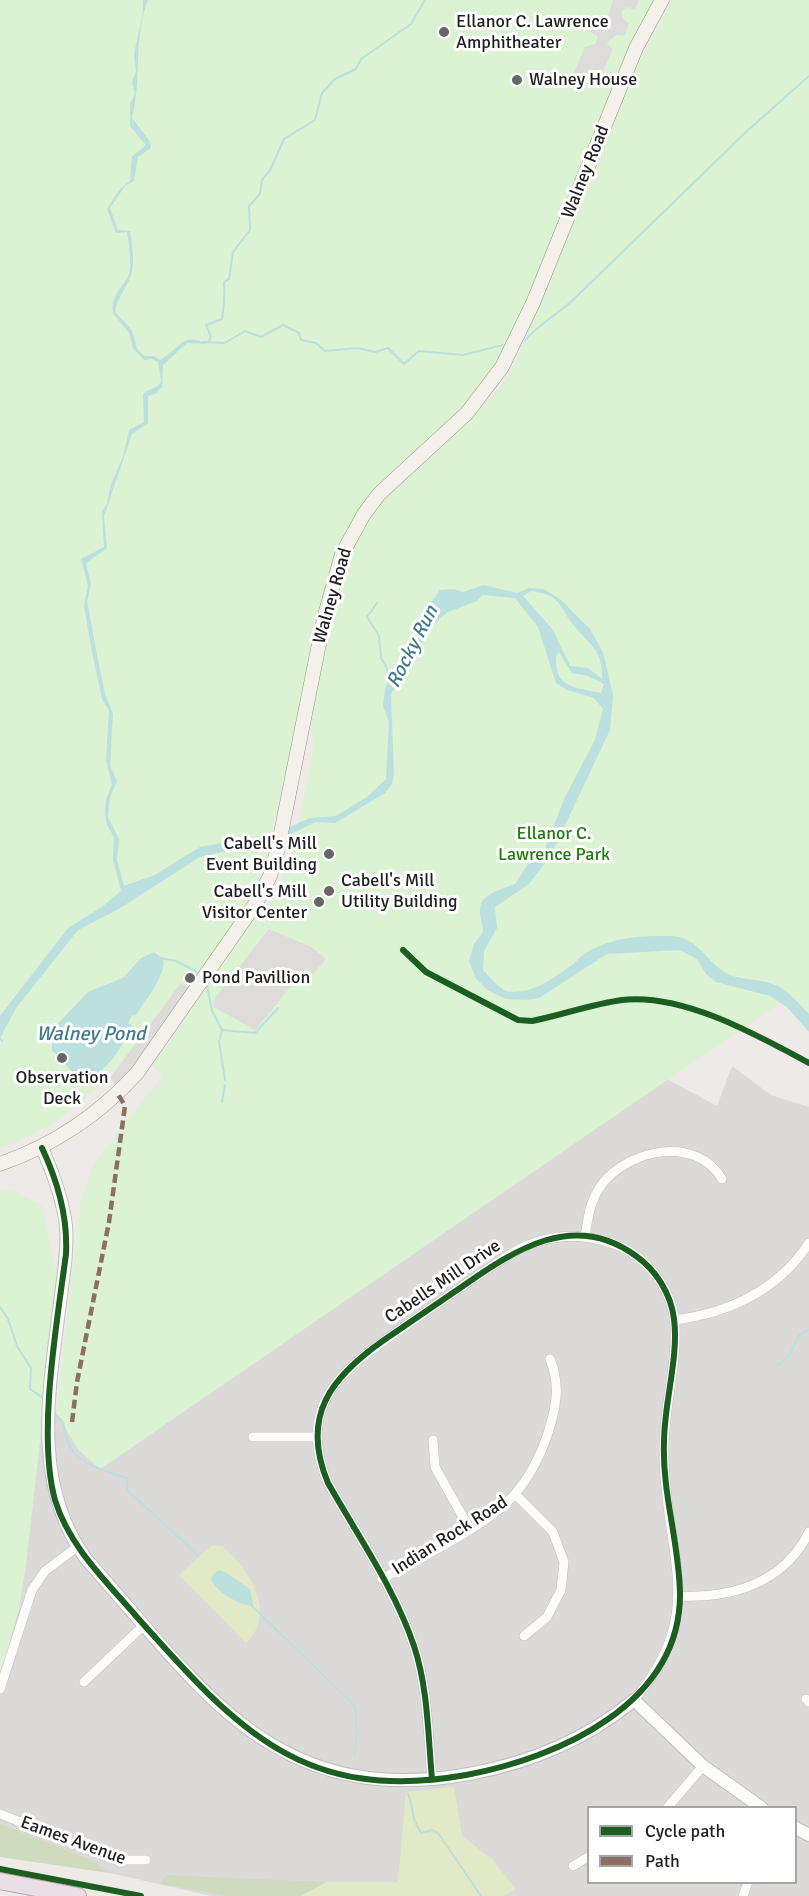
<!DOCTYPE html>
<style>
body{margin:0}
#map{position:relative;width:809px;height:1896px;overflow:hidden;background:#edeae7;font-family:Signika,sans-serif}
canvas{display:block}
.legend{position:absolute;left:587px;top:1806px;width:210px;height:78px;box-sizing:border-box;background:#fff;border:2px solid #a5a5a5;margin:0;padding:8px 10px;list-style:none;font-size:18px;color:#1f1f1f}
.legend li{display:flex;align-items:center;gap:12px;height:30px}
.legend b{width:30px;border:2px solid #a5a5a5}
</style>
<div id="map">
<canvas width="809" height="1896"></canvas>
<ul class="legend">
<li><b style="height:8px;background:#1b5e20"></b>Cycle path</li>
<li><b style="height:8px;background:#8d6e63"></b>Path</li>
</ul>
</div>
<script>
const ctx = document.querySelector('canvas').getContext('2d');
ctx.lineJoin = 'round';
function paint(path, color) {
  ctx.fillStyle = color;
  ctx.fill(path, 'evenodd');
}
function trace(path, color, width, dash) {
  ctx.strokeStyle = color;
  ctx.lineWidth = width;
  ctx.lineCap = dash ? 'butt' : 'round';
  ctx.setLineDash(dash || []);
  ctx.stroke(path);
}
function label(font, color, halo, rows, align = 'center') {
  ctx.font = font + ' Signika,sans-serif';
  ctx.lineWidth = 6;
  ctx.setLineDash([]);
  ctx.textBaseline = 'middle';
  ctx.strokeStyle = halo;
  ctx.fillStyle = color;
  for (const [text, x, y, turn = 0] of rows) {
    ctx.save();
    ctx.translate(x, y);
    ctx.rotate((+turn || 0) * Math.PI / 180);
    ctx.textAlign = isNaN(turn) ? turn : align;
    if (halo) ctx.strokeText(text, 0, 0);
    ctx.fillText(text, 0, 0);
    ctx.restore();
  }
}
const residential = new Path2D(`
 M732,1066l39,29 38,12v789h-598l-211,-48v-175l9,-24 34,-234 13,-3 22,37 22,20 567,-390 50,27zM588,1808h208v74h-208z`);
const grass = new Path2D(`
 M211,1546h11c27,22 56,68 24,97l-67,-68z
 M454,1787l8,49 30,23 24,31 -13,6h-203l26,-14h72l8,-90z`);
const forest = new Path2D(`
 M0,1824l91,36 18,13 -109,-16z
 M166,1875l160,7 -26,14h-72l-68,-12z`);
const park = new Path2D(`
 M0,0h659l-147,340 -29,50 -122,120 -67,231 -30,123 -14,41 -109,154 -10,-7c-38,44 -76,77 -131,96z
 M672,0h137v1022l-28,-20 -681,467 -22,-20 -22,-36 25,-212 13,-37 69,-89 -11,-9 110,-157c4,-4 9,-8 13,-13 12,-18 37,-126 38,-150 1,-9 -3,-18 -1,-27 14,-75 24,-167 77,-226 39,-43 89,-74 123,-122l125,-306z
 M11,1189l31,17 13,62 5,1 -34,295 -7,45 -19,64v-481z`);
const parking = new Path2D(`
 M613,0h26l-4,10 -9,-3 -4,4v7l7,6 -5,12 -8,-1 -7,6 -2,4 6,4 -16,36 -24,-10 12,-28 10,-3 2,-4v-4l-10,-6 8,-12 13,-2z
 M269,929l42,18 15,12 -13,15 -7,-6 -51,62 -41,-23 1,-9z
 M181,983l12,9 -56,81 -21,13 -6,-8z`);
const water = new Path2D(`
 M143,0h5c-15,37 -6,81 -16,118l17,22 2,8 -13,9 -4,24 -9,5 -15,22 8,22 12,1c2,14 6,33 0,47 -5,12 -13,20 -15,34l17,18 5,19 7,7h10l6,4c20,-11 22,-29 47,-16l-20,-1 -24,22 -1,22 -7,7 -7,2v27l-16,11 -28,82 3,32 -21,15 5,22 -4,16 10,54 8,39 8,20 -3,52 7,15 -7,17 -2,19 11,22 -2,21 7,26 31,-11 45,-28 76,-14 34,-15 26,-2 31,-19 19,-18 3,-57 -6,-16 2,-18 28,-40 13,-38 14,-20 14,-1 9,3 21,-7 33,8 12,-5 15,1 16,10 30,30 13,23 10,43 -3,35 -59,125 -22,29 -34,23 2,21 -13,23 -1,19c7,7 18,22 28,22 24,1 44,-15 62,-28 6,-5 11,-11 18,-14 28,-14 50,-14 79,-14 29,0 37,29 60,39 13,5 27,4 40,8 17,5 27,19 39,31v18l-22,-25 -17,-11 -54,-14 -10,-8 -9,-15 -17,-9 -73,4 -68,44 -11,2 -22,-1 -19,-9 -12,-13 -6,-16 5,-17 9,-12c0,-8 -4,-16 -3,-24 2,-15 23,-19 35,-24l13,-20 17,-16 20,-51 30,-57 8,-31 -9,-11 -27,-8 -11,-7 -18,-56 -23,-29 -32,-3 -6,6 -29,11 -14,11 -43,71 3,80 -2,10 -7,9 -50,30 -20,-1 -41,21 -22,-1 -12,6 -40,9 -83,53 -39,20 -62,78 -16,30v-22l68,-88 34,-21 19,-16 -8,-32 1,-22 -7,-12 -2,-13 1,-13 6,-14 -6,-25 3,-50 -7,-11 -10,-47 -8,-46 4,-20 -7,-27 23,-12 -2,-36 5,-7 4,-20 12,-27 6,-27 15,-8 -1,-28c20,-13 20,-3 15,-32l-6,-3 -8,1 -11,-12 -4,-15 -16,-20c-2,-15 6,-23 14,-34 6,-9 2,-36 0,-47l-11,1 -9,-24 12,-19 11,-9 2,-24 14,-12 -16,-19v-23l5,-9 -3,-12 4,-11 -2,-17 9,-41zM531,591c32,4 27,16 44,36 17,20 28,24 27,52l-14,-11 -18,-2 -17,-36 -30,-34zM559,652l13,21 16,3 16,8 -3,9c-19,-5 -43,-3 -45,-28 0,-6 -1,-9 3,-13z
 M154,952l9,7c4,15 -19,44 -28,57l-3,-1 -4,8 4,2c-10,24 -39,75 -68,38l3,-3 -15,-9v-21l36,-38 35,-14 18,-20z
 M218,1570l7,2 25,17 3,16c-11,3 -41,-16 -42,-27z`);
const stream = new Path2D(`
 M209,341l2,-4 -5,-12 16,-6c2,-13 3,-23 2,-37l5,-3 4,-27 17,-22 -1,-24 11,-12 2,-14 8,-10 14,-31 31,-19 7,-27 13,-14 21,-10 5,-10 50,-35 14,-24
 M525,341c10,-14 34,-28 48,-41l174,-169 62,-55
 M203,342l22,1 20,-12 16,6 22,-12 16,8 2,7 15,3 9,8 32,-3 18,4 13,-4 16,16 15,-13 44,4 40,-10
 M377,603l-10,14 12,19 2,22 6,10 1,16
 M161,958l15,3 23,12
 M207,985l5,26 10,19 -3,12 6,38
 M222,1030l33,3 23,-25
 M0,1038l2,3
 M222,1102l3,-17
 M0,1307l8,12 9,27 14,22 -1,21 13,9
 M777,1366l13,-11 9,-20 10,-5
 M56,1415c11,8 7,15 11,25 8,25 39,31 60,38v12l71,65
 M250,1604l105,102 2,29 -3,20
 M408,1794c7,17 2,22 13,39l11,-3 6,3 43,63`);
const minor = new Path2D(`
 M585,1237c3,-19 5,-37 17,-53 28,-35 94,-49 120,-5
 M674,1320c55,-7 104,-30 135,-77
 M253,1437h64
 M433,1440l2,27 34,61
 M515,1494l38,38 11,30 -3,28 -14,27 -23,19
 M382,1579c38,-22 104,-52 132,-84 16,-18 28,-43 35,-65 8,-26 11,-46 1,-71
 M680,1596c53,2 104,-13 129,-64
 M84,1682l60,-57
 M0,1689l32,-99 13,-19 32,-24
 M806,1699l3,3
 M432,1779c-4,-44 -4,-91 -18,-133 -19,-57 -56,-110 -86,-163 -37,-87 27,-122 89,-165 31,-22 62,-44 95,-65 28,-16 60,-21 92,-12 38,9 69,45 71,85 2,42 -12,84 -11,127 0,100 46,158 -30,247
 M667,1808l36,-42
 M0,1814l116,46h30
 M573,1866l15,-9
 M743,1896l5,-14`);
const tertiary = new Path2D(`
 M42,1148c11,25 21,51 24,78 2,26 -3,52 -6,77 -11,87 -29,180 26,256 116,129 186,250 383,215 60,-11 118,-35 165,-74l69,66 59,42
 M796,1828l13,7`);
const secondary = new Path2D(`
 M0,1164c54,-19 99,-49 137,-91l119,-170 14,-27 8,-28 46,-229 18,-65 22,-40 15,-20 88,-81 35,-46 31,-64 103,-255 26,-48`);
const motorway = new Path2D(`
 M0,1881l78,15`);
const quiet = new Path2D(`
 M72,1422l5,-40 32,-160 16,-116 -7,-12`);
const cycleway = new Path2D(`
 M403,950l23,22 92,48 14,1c30,-6 60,-17 90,-21 61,-7 135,35 187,63
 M42,1148c16,34 26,68 24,106 -9,68 -29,181 -11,246 14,46 50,80 81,116 100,112 166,188 330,159 92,-17 215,-71 214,-182 -1,-51 -18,-100 -16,-151 0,-39 15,-85 10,-123 -3,-25 -18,-49 -38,-63 -62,-46 -121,-6 -173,30 -26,18 -53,36 -79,54 -53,37 -84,76 -56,143 30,53 67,106 86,163 14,42 14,89 18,133
 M0,1869l141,27`);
const markers = [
 [444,32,6,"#676665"],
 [517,80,6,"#676665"],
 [329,854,6,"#676665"],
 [329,891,6,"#676665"],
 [319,902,6,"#676665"],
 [190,978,6,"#676665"],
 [62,1058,6,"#676665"]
];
const poiNames = [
 ["Ellanor C. Lawrence",456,22],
 ["Amphitheater",456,43],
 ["Walney House",529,80],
 ["Cabell's Mill",317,844,"right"],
 ["Event Building",317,865,"right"],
 ["Cabell's Mill",341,881],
 ["Utility Building",341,902],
 ["Cabell's Mill",307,892,"right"],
 ["Visitor Center",307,913,"right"],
 ["Pond Pavillion",202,978],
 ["Observation",62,1078,"center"],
 ["Deck",62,1099,"center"]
];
const streetNames = [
 ["Walney Road",586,172,-68],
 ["Walney Road",333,596,-74],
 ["Cabells Mill Drive",443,1282,-34],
 ["Indian Rock Road",450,1536,-32],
 ["Eames Avenue",73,1841,20]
];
const parkNames = [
 ["Ellanor C.",554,834],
 ["Lawrence Park",554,855]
];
const waterNames = [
 ["Rocky Run",413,647,-63],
 ["Walney Pond",91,1035]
];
paint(residential, '#dcdad9');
paint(grass, '#e2e9c7');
paint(forest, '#cfdbbd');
paint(park, '#dbf2d3');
paint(parking, '#dddcdb');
paint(water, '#bbe0df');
trace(stream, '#bbe0df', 2);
trace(minor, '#c0bfbe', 10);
trace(tertiary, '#c0bfbe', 14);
trace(secondary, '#979380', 15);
trace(motorway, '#c29fb1', 18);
trace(minor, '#fcfcfb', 9);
trace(tertiary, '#fcfcfb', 12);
trace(secondary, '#f3f1ea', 14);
trace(motorway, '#eadfe4', 16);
trace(quiet, '#8d6e63', 4.5, [9, 4.5]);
trace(cycleway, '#1b5e20', 6);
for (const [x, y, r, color] of markers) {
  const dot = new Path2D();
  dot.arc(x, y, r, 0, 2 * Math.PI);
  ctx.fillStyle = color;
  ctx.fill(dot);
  trace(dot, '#fff', 2);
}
label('18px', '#1f1f1f', '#fff', poiNames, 'left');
label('18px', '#1f1f1f', '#fff', streetNames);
label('18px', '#1f7c0d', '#fff', parkNames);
label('italic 20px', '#407b8e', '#fff', waterNames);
</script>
